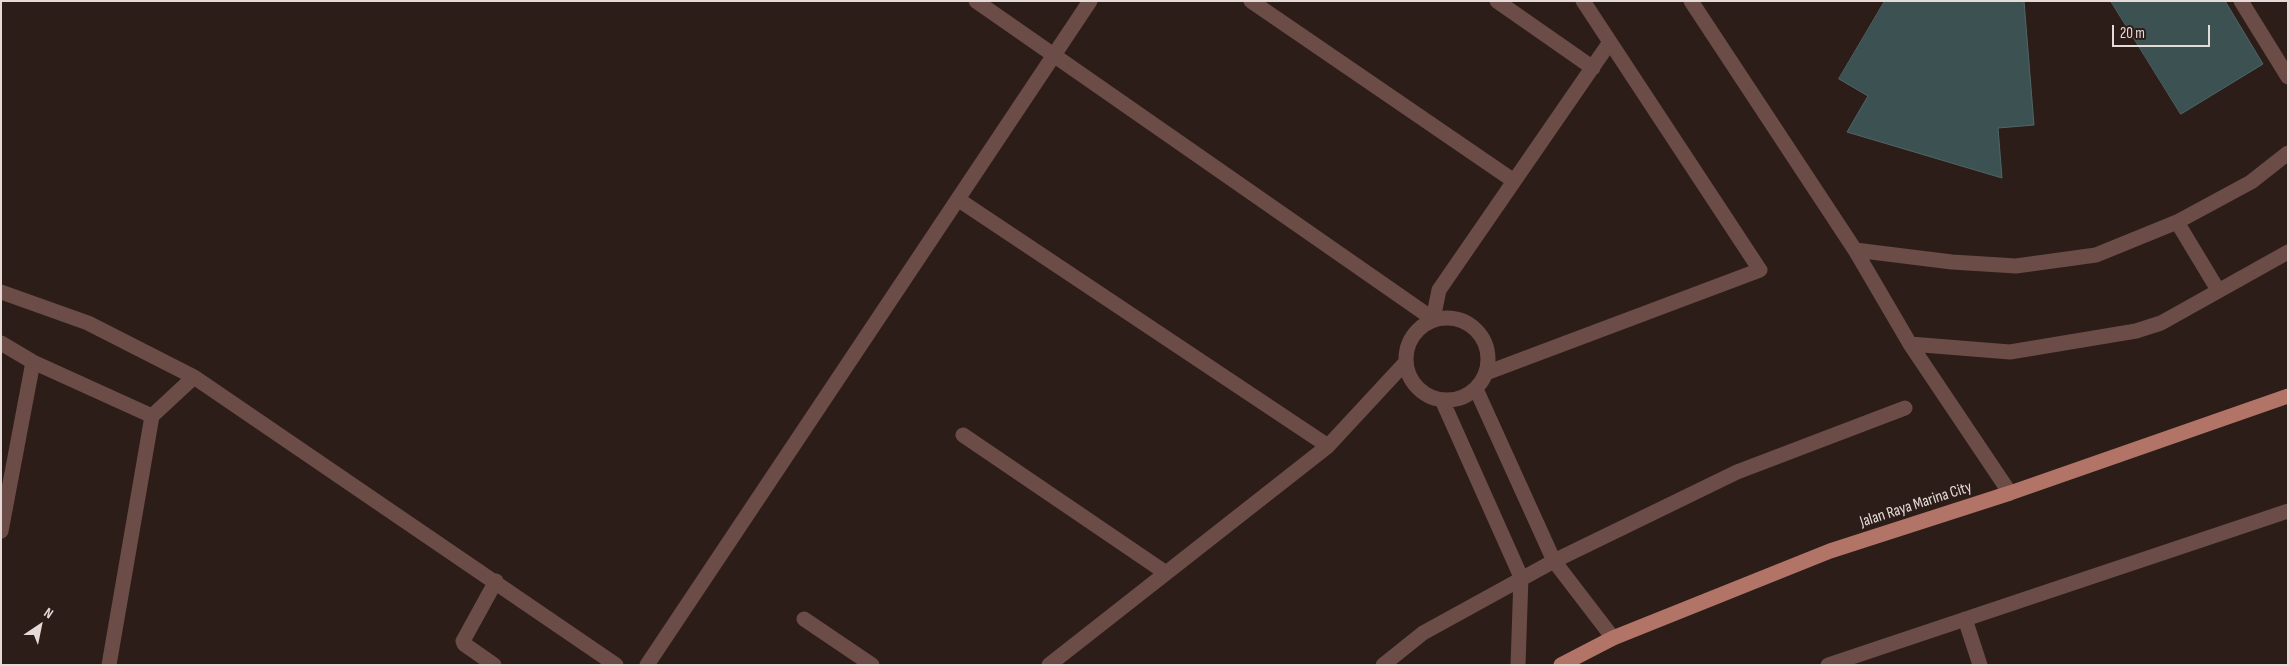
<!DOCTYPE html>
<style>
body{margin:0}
#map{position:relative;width:2289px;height:666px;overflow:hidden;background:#2d1d19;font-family:"Sofia Sans Condensed",sans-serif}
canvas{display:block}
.frame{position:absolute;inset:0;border:2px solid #e6dad8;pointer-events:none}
.north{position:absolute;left:15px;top:601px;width:50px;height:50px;-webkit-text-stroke:4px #2d1d19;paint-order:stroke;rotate:34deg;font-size:14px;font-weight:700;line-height:20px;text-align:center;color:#e6dad8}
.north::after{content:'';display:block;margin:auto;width:18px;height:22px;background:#e6dad8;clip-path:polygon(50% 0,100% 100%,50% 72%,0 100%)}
.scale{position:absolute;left:2112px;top:25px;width:98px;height:22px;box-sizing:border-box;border:2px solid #e6dad8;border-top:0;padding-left:6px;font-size:15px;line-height:18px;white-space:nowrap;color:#e6dad8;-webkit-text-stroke:4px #2d1d19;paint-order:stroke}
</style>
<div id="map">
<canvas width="2289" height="666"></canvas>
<div class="frame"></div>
<div class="north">N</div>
<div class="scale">20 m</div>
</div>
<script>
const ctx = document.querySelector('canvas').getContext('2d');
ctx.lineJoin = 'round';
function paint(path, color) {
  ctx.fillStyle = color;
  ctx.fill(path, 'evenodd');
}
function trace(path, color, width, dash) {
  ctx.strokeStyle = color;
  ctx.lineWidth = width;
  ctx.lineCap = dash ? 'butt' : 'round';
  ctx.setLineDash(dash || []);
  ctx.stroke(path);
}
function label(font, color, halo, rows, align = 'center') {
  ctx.font = font + ' "Sofia Sans Condensed",sans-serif';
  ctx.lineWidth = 5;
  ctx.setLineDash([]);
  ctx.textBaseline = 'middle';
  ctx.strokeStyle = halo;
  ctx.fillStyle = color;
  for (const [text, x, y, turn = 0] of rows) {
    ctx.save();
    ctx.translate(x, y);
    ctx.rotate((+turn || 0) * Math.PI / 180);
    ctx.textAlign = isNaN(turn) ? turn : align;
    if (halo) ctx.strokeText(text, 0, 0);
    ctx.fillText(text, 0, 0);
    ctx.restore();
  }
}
const building = new Path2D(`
 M1885,1h139l10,124 -36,3 4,50 -155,-46 21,-36 -29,-17z
 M2111,1h114l38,63 -82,50z`);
const minor = new Path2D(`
 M976,1l457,318 6,-29 171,-248
 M1251,1l263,180
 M1497,1l96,67
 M1691,1l164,249 55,94 100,149
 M2241,1l47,76
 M959,200l369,246
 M2177,222l41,68
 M1855,250l97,12 64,4 80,-11 81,-33 74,-40 37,-29
 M1,292l87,31 106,54 422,288
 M1406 359a41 41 0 1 1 82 0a41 41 0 1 1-82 0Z
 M1,343l32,19 119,54 -43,249
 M1910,344l100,8 126,-21 25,-8 127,-71
 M1486,373l274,-103 -177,-269
 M1476,389l78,172 59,77
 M1442,400l79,177 -3,88
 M152,416l42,-39
 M963,435l203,138
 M1,531l32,-169
 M804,619l68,46
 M1965,619l15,46
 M494,665l-30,-21 -1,-3 33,-60
 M647,665l443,-664
 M1049,665l279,-219 77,-83
 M1383,665l40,-32 131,-72 183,-89 168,-64
 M1828,665l460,-154`);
const major = new Path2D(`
 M1561,665l52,-27 217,-87 180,-58 278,-97`);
const streetNames = [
 ["Jalan Raya Marina City",1916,505,-18]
];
paint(building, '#3b5152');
trace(building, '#4f6667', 1);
trace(minor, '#6b4c46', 15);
trace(major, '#b37468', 15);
label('16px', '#e6dad8', '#2d1d19', streetNames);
</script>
